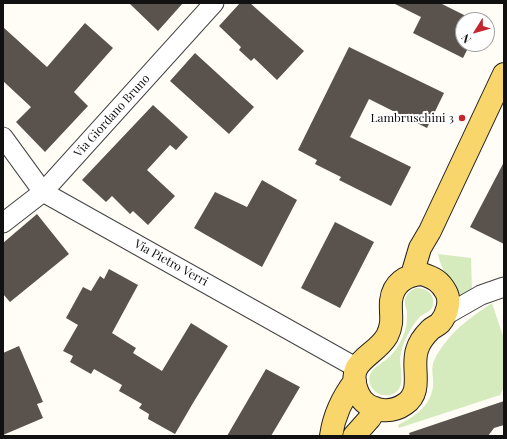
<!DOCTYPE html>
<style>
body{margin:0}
#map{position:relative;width:507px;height:439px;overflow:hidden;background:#fffdf5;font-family:"Playfair Display",serif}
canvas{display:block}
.frame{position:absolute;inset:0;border:4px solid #111;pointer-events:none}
.north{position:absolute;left:455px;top:12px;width:40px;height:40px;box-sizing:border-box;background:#fff;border:1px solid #a0a0a0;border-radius:50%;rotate:233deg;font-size:11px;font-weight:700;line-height:16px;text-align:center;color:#111}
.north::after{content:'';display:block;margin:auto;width:14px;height:18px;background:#c4262e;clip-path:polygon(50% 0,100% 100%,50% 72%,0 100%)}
</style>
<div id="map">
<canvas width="507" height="439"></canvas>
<div class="frame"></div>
<div class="north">N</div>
</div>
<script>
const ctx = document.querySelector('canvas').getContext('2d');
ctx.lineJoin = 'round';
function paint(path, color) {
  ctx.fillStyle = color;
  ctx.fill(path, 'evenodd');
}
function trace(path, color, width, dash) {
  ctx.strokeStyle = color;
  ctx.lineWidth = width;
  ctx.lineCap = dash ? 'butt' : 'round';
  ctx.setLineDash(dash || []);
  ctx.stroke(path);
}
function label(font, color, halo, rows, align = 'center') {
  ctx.font = font + ' "Playfair Display",serif';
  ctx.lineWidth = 4;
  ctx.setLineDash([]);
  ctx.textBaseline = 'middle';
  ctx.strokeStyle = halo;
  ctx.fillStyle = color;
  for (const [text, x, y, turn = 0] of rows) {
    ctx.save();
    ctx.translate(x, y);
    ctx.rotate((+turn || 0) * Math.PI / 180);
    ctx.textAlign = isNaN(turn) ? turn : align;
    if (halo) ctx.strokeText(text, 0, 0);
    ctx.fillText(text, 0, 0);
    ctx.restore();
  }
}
const green = new Path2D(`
 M438,254l33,4 1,35 -16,8 -8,-24 -4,-6 -4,-9z
 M416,288c9,0 19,5 17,16 -1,8 -7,8 -12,12 -5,4 -11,14 -14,20 -4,7 -6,15 -7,23 0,9 4,21 -1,30 -10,14 -34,3 -29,-14 3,-9 16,-13 22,-21 6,-6 10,-15 13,-23 2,-6 2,-13 2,-18 0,-4 -2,-6 -2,-9 -1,-7 4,-13 11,-16z
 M492,303l12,36v48l-4,8 -101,33 -1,-3c16,-8 33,-19 35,-39 1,-7 -2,-15 0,-22 1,-5 4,-10 7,-14 15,-22 30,-32 52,-47z`);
const building = new Path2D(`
 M129,3h54l-25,28z
 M240,3h10l54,48 -27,29 -23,-22 -3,3 -12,-11 2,-3 -22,-21z
 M393,3h47l34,17h-11v24h7l-7,14 -50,-25 8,-16z
 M85,23l28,25 -39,44 14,14 -43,46 -29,-30 15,-15 -28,-26v-54l44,40z
 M349,47l95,46 -17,35 -58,-29 -19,38 61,30 -20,39 -52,-26 2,-3 -26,-13 2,-4 -19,-10z
 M195,53l59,54 -25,27 -59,-53z
 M153,105l35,32 -12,13 -6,-5 -23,25 28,26 -27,29 -15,-14 -3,3 -18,-18 -6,6 -24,-22z
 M504,162v82l-34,-17z
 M262,180l35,20 -35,67 -68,-39 21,-36 32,15z
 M37,214l32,40 -59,48 -7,-8v-51z
 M335,222l39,20 -34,66 -39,-20z
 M109,269l29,16 -26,48 24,15 -3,5 29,18 29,-48 37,23 -35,57 -18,31 -27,-15 1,-5 -10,-6 3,-4 -23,-13 3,-6 -28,-16 -3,5 -21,-12 3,-6 -10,-5 15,-26 -12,-7 17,-31 8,4 9,-15 4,3z
 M19,346l24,56 -6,2 6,14 -40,17v-82z
 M266,369l34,18 -29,49h-44z
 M504,401v24l-10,3 -6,8h-78l-1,-3z`);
const minor = new Path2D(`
 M3,137l40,55 314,176
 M3,223l40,-31 171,-189
 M446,315l35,-20 23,-8`);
const major = new Path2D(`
 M422,274c12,4 18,7 24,18 5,9 1,23 -6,31 -3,3 -7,4 -10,7 -5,5 -11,13 -13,20 -6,18 7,41 -12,54 -7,5 -14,7 -23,6 -10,-1 -20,-7 -24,-17 -14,-33 16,-35 29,-57 7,-14 3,-21 4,-35 2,-18 15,-26 31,-27z
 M412,275l8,-27 10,-17 74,-157
 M331,436c3,-21 11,-38 24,-55
 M354,436l16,-18 5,-10`);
const markers = [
 [462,118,4,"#c4262e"]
];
const streetNames = [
 ["Via Giordano Bruno",112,116,-48],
 ["Via Pietro Verri",171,263,29]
];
const poiNames = [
 ["Lambruschini 3",454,118]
];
paint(green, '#d5ebbd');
paint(building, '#5a524d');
trace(minor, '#444', 21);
trace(major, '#222', 24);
trace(minor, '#fff', 19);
trace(major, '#f9d66b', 22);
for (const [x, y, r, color] of markers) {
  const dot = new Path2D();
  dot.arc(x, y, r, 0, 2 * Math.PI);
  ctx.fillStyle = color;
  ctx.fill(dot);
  trace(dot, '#fff', 1.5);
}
label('12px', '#111', '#fff', streetNames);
label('12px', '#111', '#fff', poiNames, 'right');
</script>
